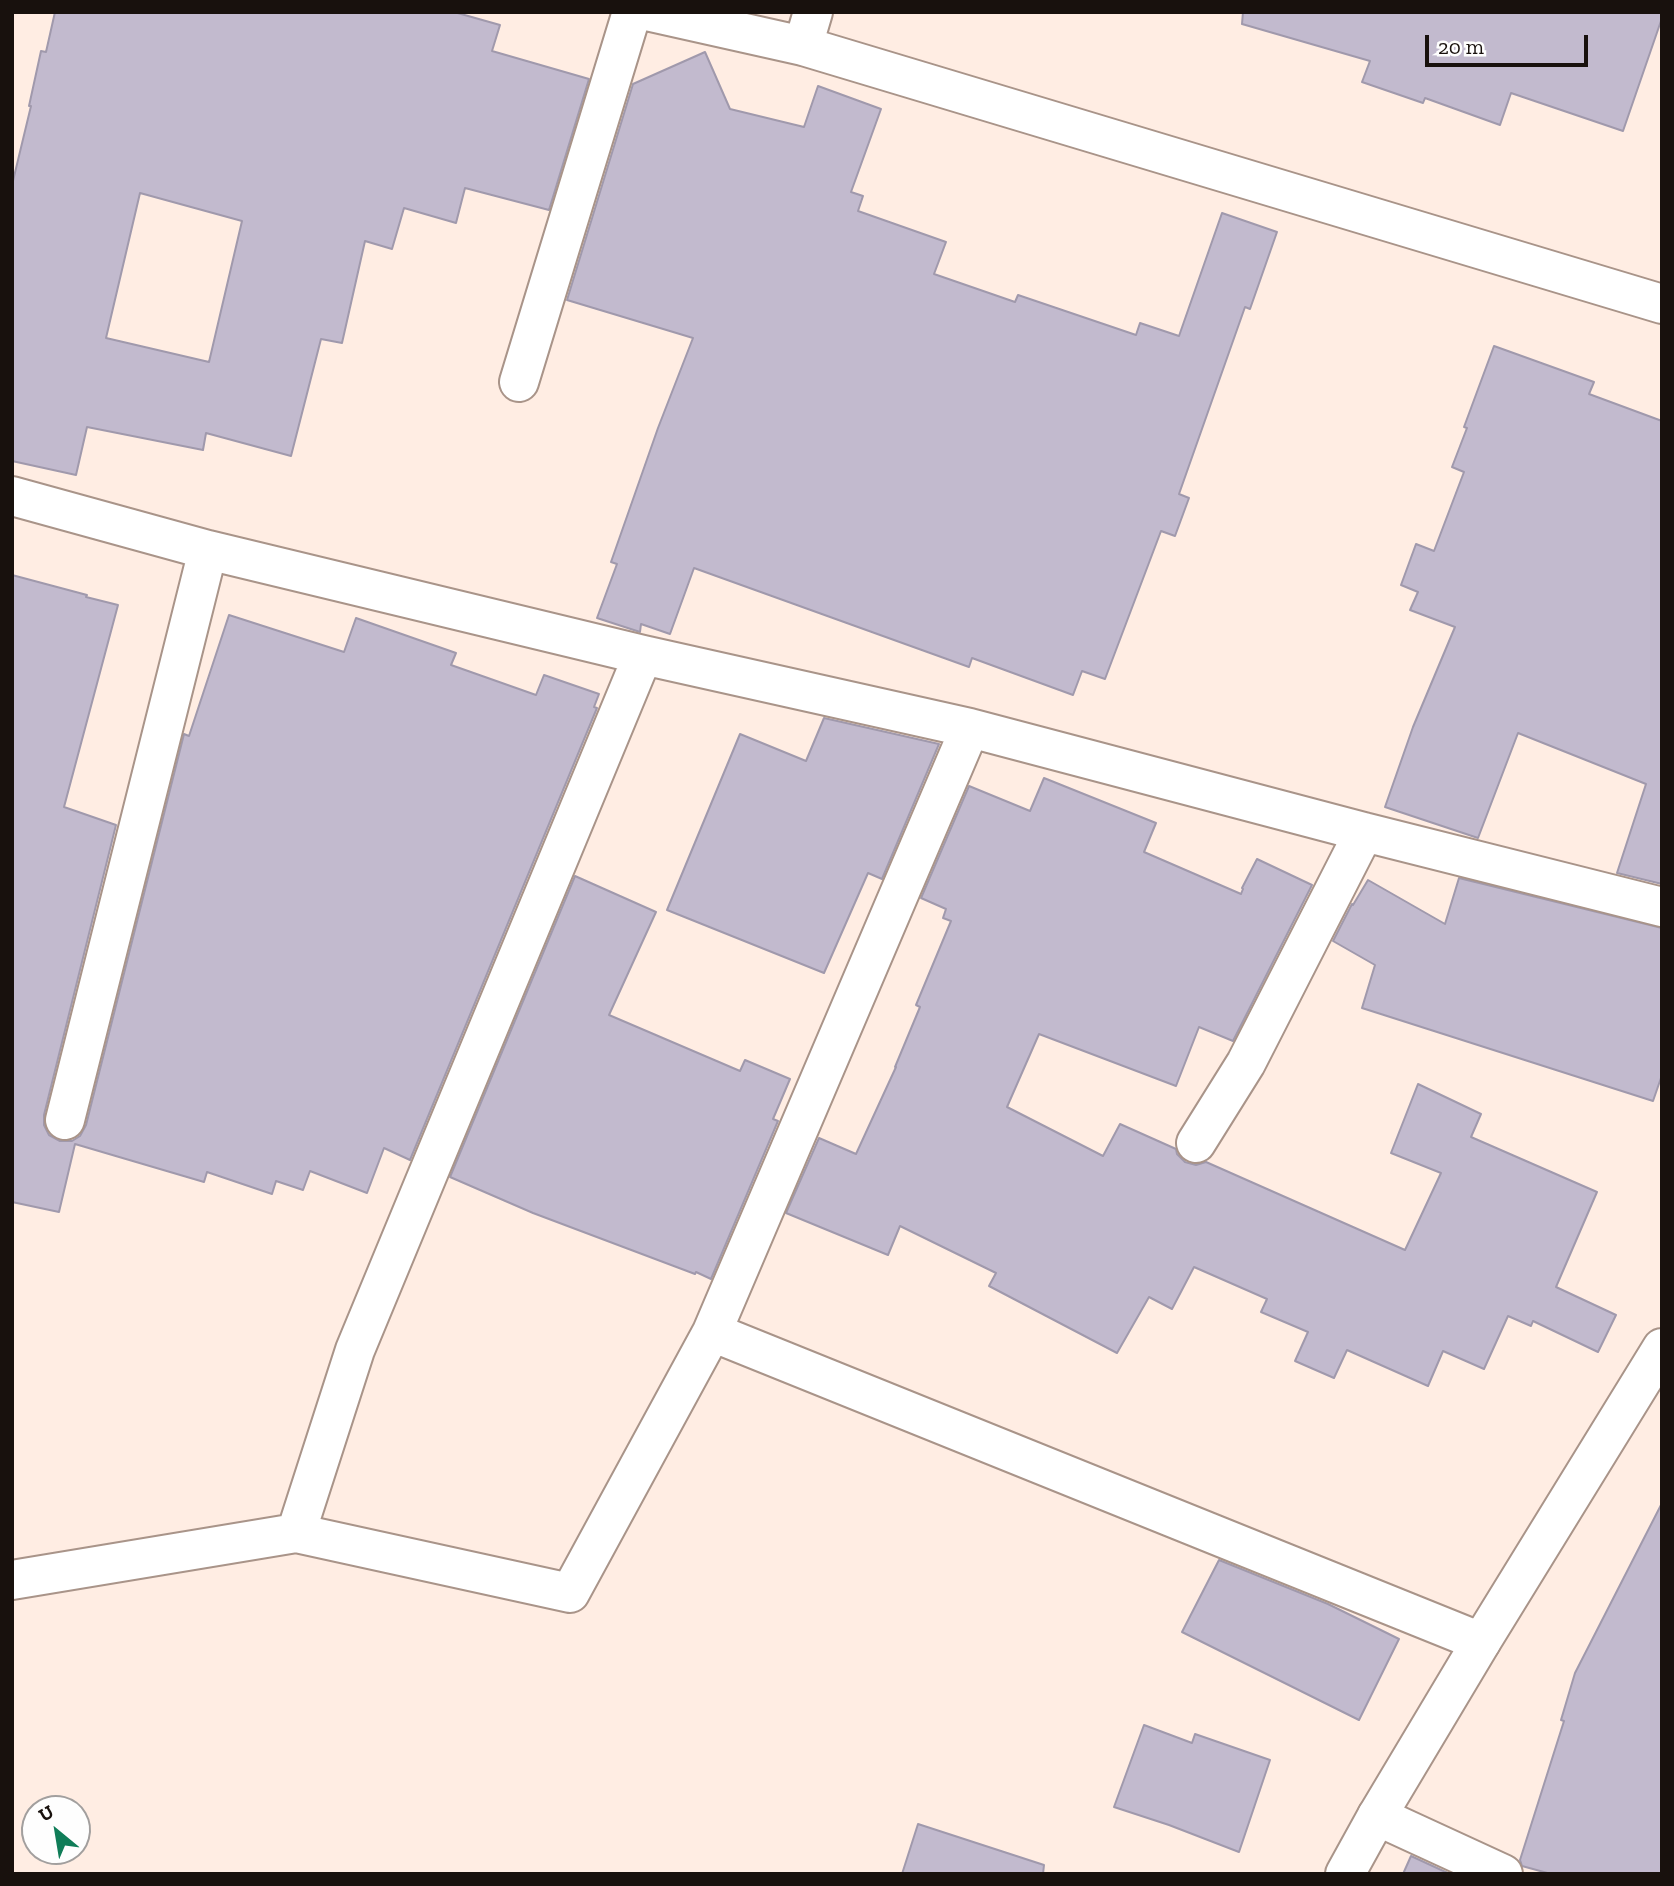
<!DOCTYPE html>
<style>
body{margin:0}
#map{position:relative;width:1674px;height:1886px;overflow:hidden;background:#ffede3;font-family:"Zilla Slab",serif}
canvas{display:block}
.frame{position:absolute;inset:0;border:14px solid #18110d;pointer-events:none}
.north{position:absolute;left:21px;top:1795px;width:70px;height:70px;box-sizing:border-box;background:#fefefe;border:2px solid #a29f9e;border-radius:50%;rotate:330deg;font-size:19px;font-weight:700;line-height:28px;text-align:center;color:#18110d}
.north::after{content:'';display:block;margin:auto;width:24px;height:32px;background:#107d58;clip-path:polygon(50% 0,100% 100%,50% 72%,0 100%)}
.scale{position:absolute;left:1425px;top:35px;width:163px;height:32px;box-sizing:border-box;border:4px solid #18110d;border-top:0;padding-left:9px;font-size:21px;line-height:24px;white-space:nowrap;color:#18110d;-webkit-text-stroke:5px #fefefe;paint-order:stroke}
</style>
<div id="map">
<canvas width="1674" height="1886"></canvas>
<div class="frame"></div>
<div class="north">U</div>
<div class="scale">20 m</div>
</div>
<script>
const ctx = document.querySelector('canvas').getContext('2d');
ctx.lineJoin = 'round';
function paint(path, color) {
  ctx.fillStyle = color;
  ctx.fill(path, 'evenodd');
}
function trace(path, color, width, dash) {
  ctx.strokeStyle = color;
  ctx.lineWidth = width;
  ctx.lineCap = dash ? 'butt' : 'round';
  ctx.setLineDash(dash || []);
  ctx.stroke(path);
}
const building = new Path2D(`
 M55,12h399l46,13 -8,26 97,28 -40,131 -84,-22 -9,35 -52,-15 -12,41 -27,-8 -23,102 -21,-4 -30,117 -85,-23 -3,17 -116,-23 -11,48 -64,-14v-276l19,-79h-2l12,-55 5,1zM140,193l102,28 -33,141 -103,-24z
 M1243,12h419v6l-39,113 -112,-38 -11,32 -75,-27 -2,5 -61,-21 8,-21 -128,-37z
 M705,52l25,57 74,18 14,-41 63,23 -30,83 12,4 -5,15 88,31 -12,32 81,28 3,-7 118,40 4,-12 39,13 43,-123 55,19 -27,77 -5,-2 -66,187 10,4 -14,38 -14,-5 -56,148 -23,-8 -9,24 -101,-37 -3,9 -275,-99 -24,66 -29,-10 -1,8 -43,-14 20,-54 -6,-2 47,-134 35,-90 -126,-38 66,-216z
 M1494,346l100,36 -5,12 73,27v463l-45,-11 29,-89 -128,-51 -40,105 -93,-31 28,-80 42,-100 -45,-17 8,-18 -17,-7 15,-41 18,7 30,-79 -12,-5 15,-39 -3,-1z
 M12,575l75,20 -1,2 32,8 -54,202 52,18 -72,290v10l5,10 11,6h12l8,-5 6,-11 98,-391 5,2 40,-121 115,37 12,-34 100,35 -5,12 85,30 8,-20 55,19 -5,13 3,1 -187,452 -26,-12 -17,45 -57,-22 -7,19 -27,-9 -4,13 -65,-22 -3,10 -129,-38 -16,68 -47,-10z
 M824,718l115,26 -57,135 -14,-6 -44,100 -157,-63 73,-176 66,27z
 M1044,778l112,45 -12,29 97,42 2,-5 -1,-1 15,-29 55,26 -79,156 -34,-14 -23,59 -137,-52 -32,73 96,49 17,-32 56,25 1,5 8,8 11,3 10,-3 199,88 36,-77 -50,-20 27,-69 63,30 -10,23 126,55 -41,95 60,28 -18,37 -65,-31 -2,5 -23,-10 -24,53 -41,-18 -15,35 -81,-36 -13,28 -39,-17 13,-29 -47,-20 6,-13 -73,-32 -22,42 -23,-12 -32,56 -128,-67 7,-13 -96,-47 -12,29 -102,-42 33,-75 37,16 40,-87h-1l25,-60 -4,-2 35,-84 -8,-3 3,-9 -25,-11 48,-112 61,25z
 M575,876l81,36 -47,103 131,56 5,-11 45,19 -17,40 5,2 -67,158 -15,-7 -1,2 -162,-61 -83,-36z
 M1459,878l203,50v147l-9,26 -291,-93 13,-43 -42,-24 19,-37 1,1 15,-25 77,44z
 M1662,1503v371h-111l-29,-8 -2,-6 44,-139 -3,-1 14,-47z
 M1219,1560l109,44 71,35 -40,81 -177,-88z
 M1144,1725l48,18 3,-9 75,26 -31,92 -70,-27 -55,-18z
 M918,1824l126,41 -1,9h-141z
 M1411,1856l39,18h-47z`);
const minor = new Path2D(`
 M651,12l152,34 859,258
 M803,46l10,-34
 M519,382l113,-370
 M12,496l196,54 435,105 327,73 394,104 298,75
 M65,1120l143,-570
 M1196,1143l50,-80 118,-231
 M712,1332l769,310
 M296,1533l59,-183 288,-695
 M12,1580l284,-47 274,60 142,-261 258,-604
 M1377,1816l126,58`);
const highway = new Path2D(`
 M1345,1874l32,-58 104,-174 181,-294`);
paint(building, '#c2bace');
trace(building, '#a099ac', 2);
trace(minor, '#a99489', 42);
trace(highway, '#a99489', 42);
trace(minor, '#fff', 38);
trace(highway, '#fff', 38);
</script>
